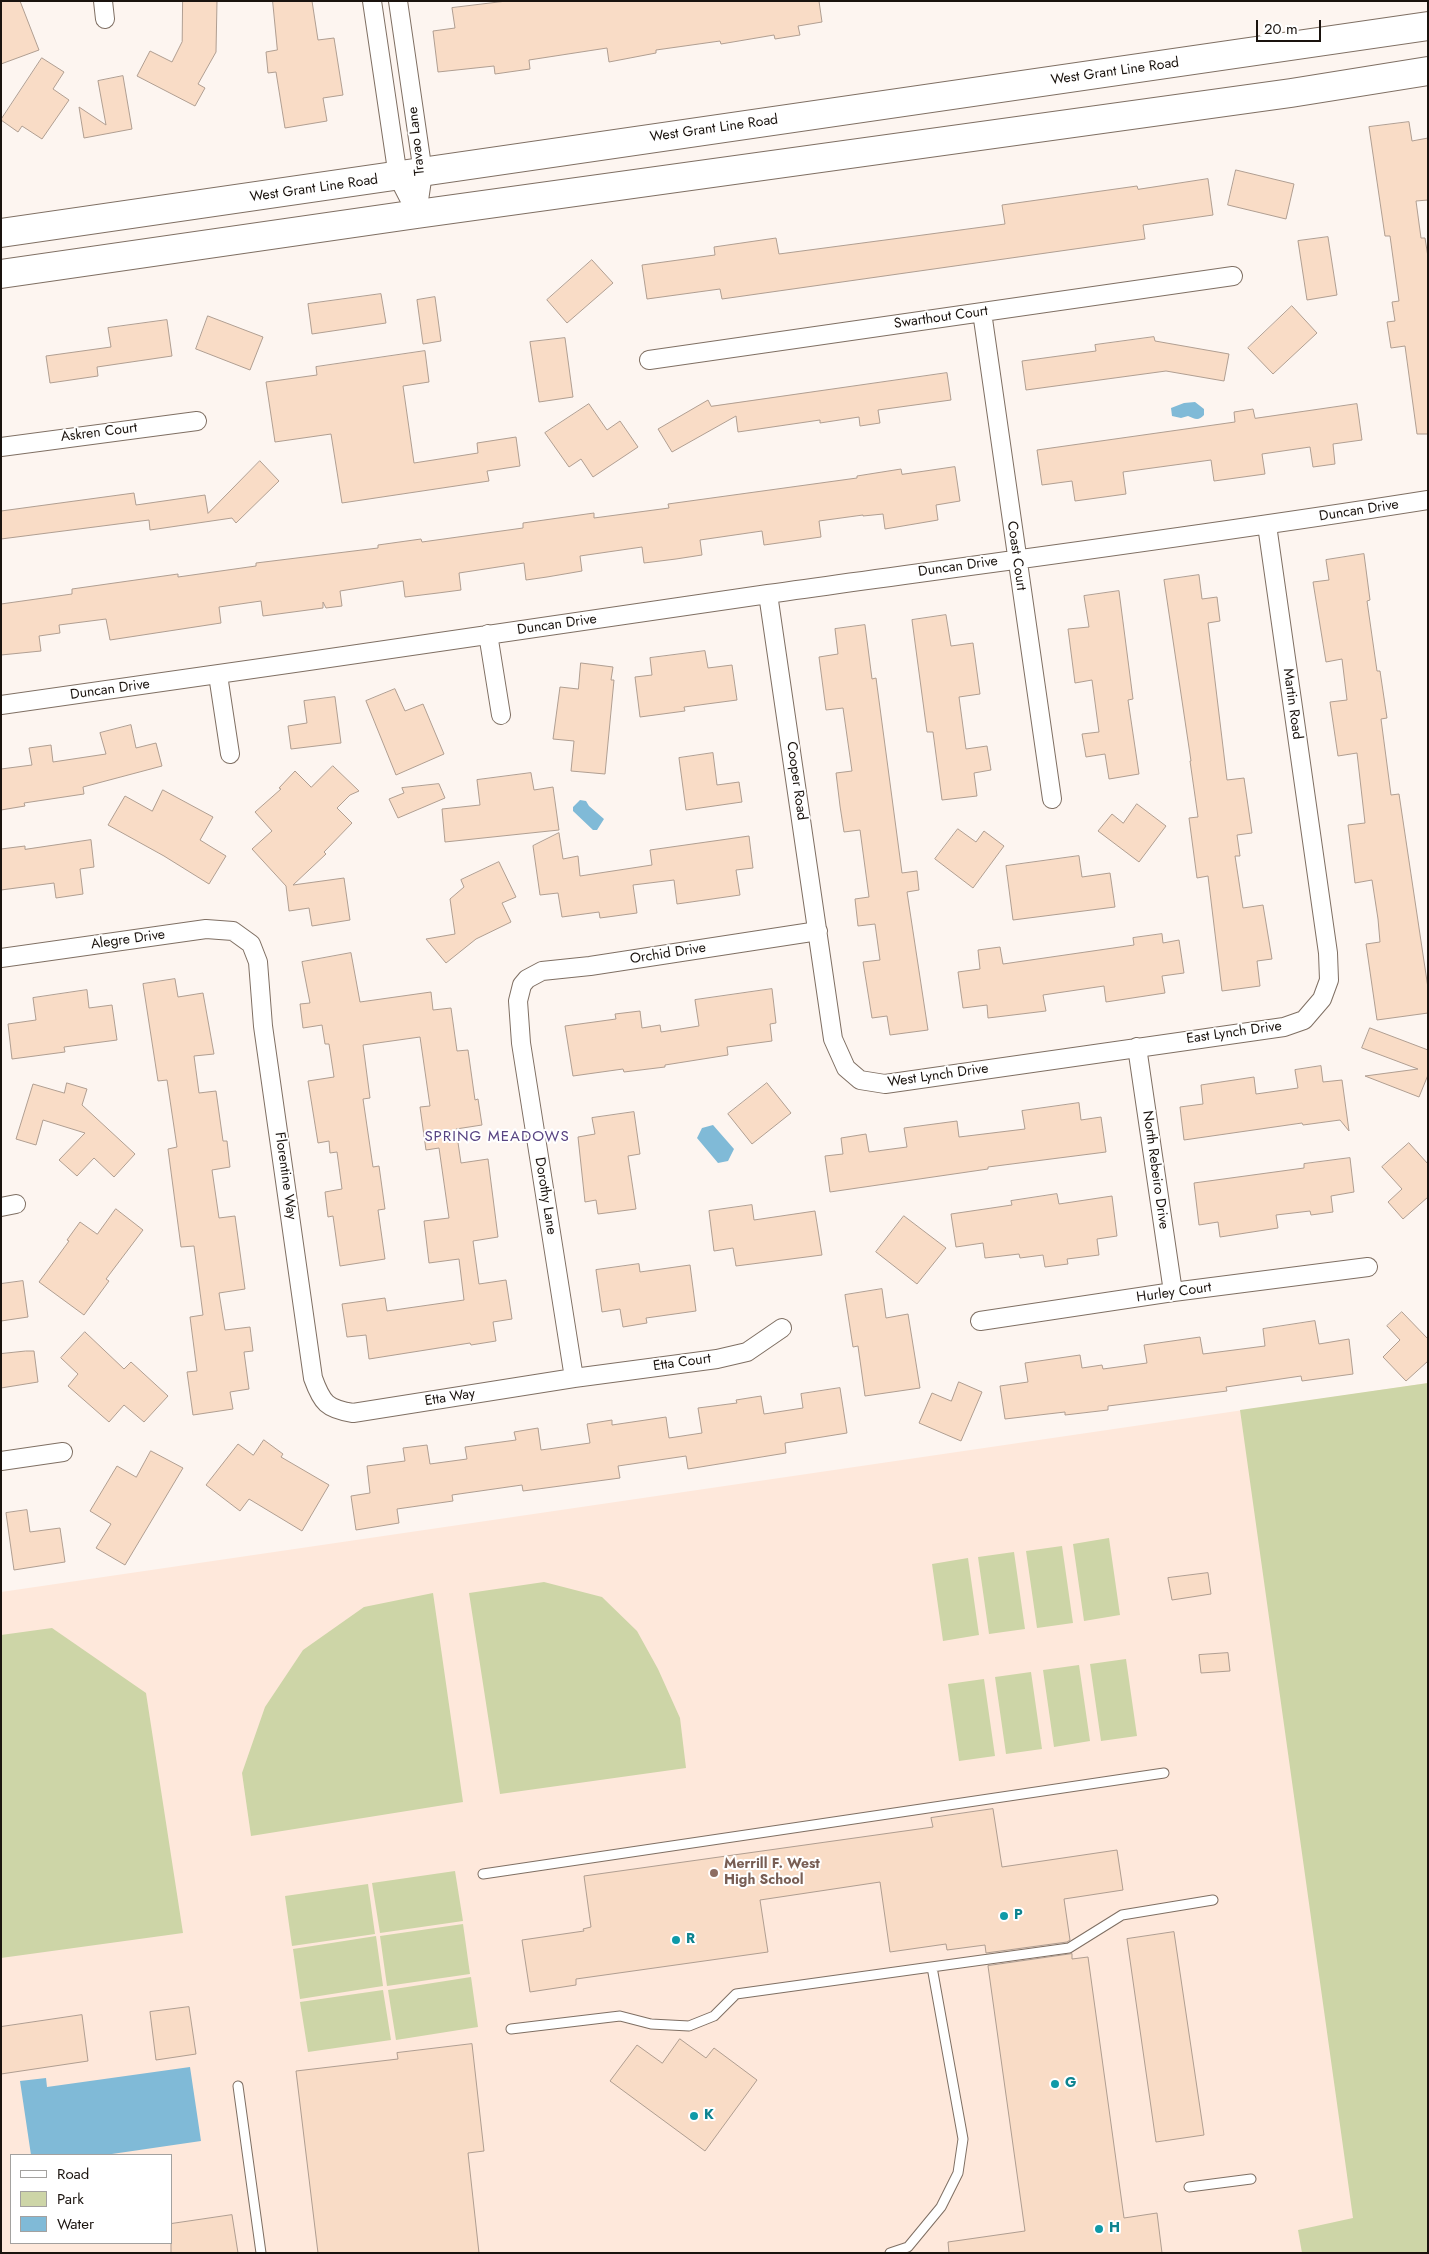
<!DOCTYPE html>
<style>
body{margin:0}
#map{position:relative;width:1429px;height:2254px;overflow:hidden;background:#fdf5f0;font-family:Jost,sans-serif}
canvas{display:block}
.frame{position:absolute;inset:0;border:2px solid #1a130e;pointer-events:none}
.legend{position:absolute;left:10px;top:2154px;width:162px;height:90px;box-sizing:border-box;background:#fff;border:1px solid #a3a19f;margin:0;padding:6px 9px;list-style:none;font-size:15px;color:#1a130e}
.legend li{display:flex;align-items:center;gap:10px;height:25px}
.legend b{width:25px;border:1px solid #a3a19f}
.scale{position:absolute;left:1256px;top:20px;width:65px;height:22px;box-sizing:border-box;border:2px solid #1a130e;border-top:0;padding-left:6px;font-size:15px;line-height:18px;white-space:nowrap;color:#1a130e;-webkit-text-stroke:4px #fff;paint-order:stroke}
</style>
<div id="map">
<canvas width="1429" height="2254"></canvas>
<div class="frame"></div>
<ul class="legend">
<li><b style="height:6px;background:#fff"></b>Road</li>
<li><b style="height:14px;background:#cdd5a7"></b>Park</li>
<li><b style="height:14px;background:#80bad7"></b>Water</li>
</ul>
<div class="scale">20 m</div>
</div>
<script>
const ctx = document.querySelector('canvas').getContext('2d');
ctx.lineJoin = 'round';
function paint(path, color) {
  ctx.fillStyle = color;
  ctx.fill(path, 'evenodd');
}
function trace(path, color, width, dash) {
  ctx.strokeStyle = color;
  ctx.lineWidth = width;
  ctx.lineCap = dash ? 'butt' : 'round';
  ctx.setLineDash(dash || []);
  ctx.stroke(path);
}
function label(font, color, halo, rows, align = 'center') {
  ctx.font = font + ' Jost,sans-serif';
  ctx.lineWidth = 4;
  ctx.setLineDash([]);
  ctx.textBaseline = 'middle';
  ctx.strokeStyle = halo;
  ctx.fillStyle = color;
  for (const [text, x, y, turn = 0] of rows) {
    ctx.save();
    ctx.translate(x, y);
    ctx.rotate((+turn || 0) * Math.PI / 180);
    ctx.textAlign = isNaN(turn) ? turn : align;
    if (halo) ctx.strokeText(text, 0, 0);
    ctx.fillText(text, 0, 0);
    ctx.restore();
  }
}
const education = new Path2D(`
 M1428,1383v870h-1427v-661zM11,2155h160v88h-160z`);
const green = new Path2D(`
 M1428,1383v870h-126l-4,-23 55,-12 -113,-808z
 M1109,1538l11,77 -36,6 -11,-77z
 M1062,1546l11,77 -36,5 -11,-77z
 M1014,1552l11,77 -36,5 -11,-77z
 M968,1558l11,77 -36,6 -11,-77z
 M544,1582l58,15 35,34 21,38 22,49 6,50 -186,26 -31,-201z
 M433,1593l30,209 -212,34 -9,-63 23,-66 38,-57 61,-43z
 M52,1628l94,65 37,240 -182,25v-323z
 M1126,1659l11,77 -36,5 -11,-77z
 M1079,1665l11,76 -36,6 -11,-77z
 M1031,1672l11,77 -36,5 -11,-77z
 M984,1679l11,77 -36,5 -11,-77z
 M455,1871l8,50 -83,12 -8,-50z
 M368,1884l7,50 -83,12 -7,-50z
 M463,1924l7,50 -83,12 -7,-50z
 M376,1936l7,50 -83,13 -7,-50z
 M471,1977l7,50 -82,13 -8,-50z
 M383,1990l8,50 -83,12 -8,-50z`);
const water = new Path2D(`
 M1195,402l9,7v6c-6,7 -10,3 -16,1l-7,2 -9,-2 -1,-8 13,-5z
 M580,800l6,1 3,5 15,13 -7,11h-4l-20,-19v-4z
 M713,1125l21,24 -6,12 -10,2 -21,-25 5,-10z
 M190,2067l11,74 -96,14h-74l-11,-74 26,-3 1,9z`);
const building = new Path2D(`
 M1,1h19l19,49 -38,14z
 M183,1h34l-1,51 -18,32 7,4 -10,18 -58,-30 13,-25 22,11 10,-20z
 M273,1h39l6,39 16,-2 9,57 -20,3 4,23 -42,7 -9,-56 -8,1 -2,-21 11,-2z
 M507,1h312l3,21 -24,4 2,9 -25,4 -1,-4 -53,9 -1,-3 -64,9v3l-47,9 -2,-14 -78,12 1,9 -35,5 -1,-8 -56,6 -5,-41 22,-3 -3,-20z
 M42,58l22,14 -11,17 16,11 -27,39 -20,-13 -4,6 -17,-12z
 M123,76l9,53 -48,9 -5,-31 27,18 -8,-44z
 M1409,122l3,19 16,-3v62l-12,1 5,37h4l3,19v177h-11l-12,-88 -14,2 -4,-26 8,-1 -3,-19 7,-1 -9,-65h-5l-16,-109z
 M1236,170l58,14 -8,35 -58,-14z
 M1208,179l5,36 -70,10 2,14 -423,60 -2,-10 -73,10 -5,-34 73,-10 -1,-8 62,-9 3,16 144,-19 82,-11 -3,-19 135,-19 1,3z
 M1328,237l9,58 -30,5 -9,-59z
 M592,260l21,23 -46,40 -20,-23z
 M381,294l5,29 -74,11 -4,-30z
 M435,297l6,44 -18,3 -6,-44z
 M1292,306l25,27 -44,41 -25,-26z
 M208,316l55,21 -13,33 -54,-21z
 M167,320l5,36 -75,11 1,9 -48,7 -4,-27 65,-9 -3,-19z
 M1154,337l1,4 74,13 -5,27 -58,-10 -140,19 -4,-29 74,-10 -1,-6z
 M565,338l8,59 -34,5 -9,-60z
 M425,351l4,31 -26,4 11,77 64,-10 -1,-10 39,-6 4,29 -33,5 2,10 -147,22 -11,-69 -56,8 -9,-60 51,-7 -1,-8z
 M947,373l4,27 -73,10 2,13 -20,3 -1,-9 -39,6v-3l-82,12 -2,-16 -64,36 -14,-23 50,-29 3,6z
 M589,404l18,26 13,-9 18,26 -45,30 -12,-18 -12,8 -24,-34z
 M1357,404l5,36 -29,4 2,20 -22,3 -3,-20 -48,7 3,20 -51,7 -3,-21 -88,12 3,22 -51,7 -3,-20 -30,4 -5,-35 198,-28 -1,-10 19,-3 2,9z
 M260,461l19,20 -43,42 -4,-5 -82,12 -1,-10 -148,19v-28l133,-18 2,12 69,-10 3,18z
 M955,467l5,34 -24,4 2,15 -53,9 -2,-15 -20,2v-1l-44,6 2,16 -57,8 -2,-14 -62,9 2,15 -26,4 -32,4 -2,-16 -62,9 2,15 -35,6 -21,3 -2,-17 -65,10 2,17 -23,3 -33,4 -2,-16 -63,10 2,15 -16,2 -3,-6v6l-60,8 -2,-15 -42,6 2,16 -111,17 -4,-21 -47,6 1,8 -21,3 2,15 -40,4v-51l71,-10v-5l106,-15v3l78,-11v-3l122,-15v-3l43,-6 1,3 101,-14v-5l71,-10v5l75,-10 -1,-4 189,-26v-2l44,-7 1,5z
 M1364,554l6,46 -3,1 10,70h3l7,47 -6,1 10,76 8,-1 29,194v25l-51,7 -11,-76 14,-2 -2,-23 -6,-39 -17,3 -7,-58 17,-2 -8,-70 -19,3 -8,-54 17,-2 -5,-41 -16,3 -13,-80 16,-2 -3,-20z
 M1199,575l3,24 15,-2 3,24 -12,2 19,157 17,-2 8,55 -15,2 3,21h-5l8,52 20,-3 9,54 -15,2 3,25 -38,5 -14,-115 -11,2 -8,-60 9,-1 -8,-56h1l-27,-181z
 M1119,591l14,108 -5,1 11,74 -30,5 -4,-25 -19,3 -4,-23 17,-2 -7,-52 -17,3 -7,-54 21,-2 -5,-31z
 M946,615l5,31 22,-3 7,51 -21,3 7,52 21,-3 4,24 -17,3 3,23 -35,4 -9,-68h-6l-15,-112z
 M865,625l7,54 4,-1 26,195 15,-2 2,19 -12,2 21,138 -38,5 -3,-19 -15,2 -9,-56 17,-2 -5,-36 -17,2 -3,-27 14,-2 -9,-67 -16,2 -4,-26 -4,-33 16,-2 -9,-63 -17,2 -7,-53 19,-3 -3,-25z
 M705,651l3,17 24,-3 5,35 -53,7 1,4 -45,6 -5,-40 17,-2 -2,-17z
 M581,663l32,4 -2,13h3l-9,94 -34,-3 3,-30 -21,-2 7,-52 18,2z
 M395,689l10,22 18,-7 21,50 -48,21 -30,-74z
 M335,697l6,46 -50,6 -3,-23 19,-3 -3,-22z
 M131,725l5,23 20,-5 6,23 -79,21 1,7 -60,9 1,3 -24,4v-41l31,-4 -3,-17 22,-3 2,17 53,-8 -6,-21z
 M713,753l4,32 22,-3 3,20 -56,8 -7,-52z
 M333,766l26,25 -9,4 -13,13 15,15 -28,29 2,2 -33,31 51,-7 6,42 -38,6 -3,-18 -20,3 -3,-25 -34,-37 20,-18 -17,-19 26,-23 -2,-1 16,-17 16,16z
 M531,773l3,17 19,-3 6,43 -114,12 -3,-33 38,-4 -3,-25z
 M439,784l6,14 -47,20 -9,-19 15,-6 -2,-5z
 M163,790l50,27 -13,23 26,16 -17,28 -45,-28 -56,-31 17,-29 27,15z
 M1137,804l29,22 -27,36 -41,-31 14,-17 11,9z
 M958,829l18,13 8,-11 20,15 -31,42 -38,-29z
 M559,833l4,26 15,-3 2,20 72,-11 -2,-15 99,-14 4,32 -17,2 4,25 -63,9 -3,-24 -41,5 4,28 -37,5 -1,-6 -37,5 -4,-24 -18,2 -7,-49z
 M91,840l3,27 -14,2 3,25 -27,4 -2,-15 -53,7v-41l24,-3v3z
 M1079,856l3,21 28,-4 5,34 -102,13 -7,-54z
 M499,862l17,35 -14,6 9,19 -35,17 -30,24 -20,-24 29,-5 -5,-35 14,-12 -3,-7z
 M1162,934l1,9 16,-3 5,33 -22,3 3,17 -59,9 -2,-16 -61,9 3,16 -58,7 -1,-13 -24,3 -5,-36 22,-3 -2,-19 22,-3 3,17 131,-19 -1,-7z
 M351,953l9,49 71,-10 2,18 18,-2 6,43 11,-1 7,50 3,-1 4,26 -26,4 5,34 27,-4 10,78 -25,4 6,43 27,-4 6,39 -19,3 3,19 -25,4 -1,-2 -101,16 -3,-24 -19,2 -5,-33 43,-6 2,13 77,-11 -5,-41 -30,4 -5,-42 25,-3 -10,-70 -13,2 -6,-43 10,-1 -10,-69 -57,8 7,53 -7,1 10,68 6,-1 6,43 -7,1 7,49 -45,7 -7,-50 -5,1 -3,-25 17,-3 -5,-37 -7,1 -1,-12 -11,2 -10,-62 26,-4 -5,-33h-4l-3,-19 -19,3 -3,-24 10,-1 -8,-41z
 M175,979l3,18 25,-4 11,61 -20,2 5,37 17,-2 7,50h4l3,26 -18,3 7,48 16,-2 10,73 -26,4 6,37 25,-3 3,24 -9,1 5,37 -19,3 3,17 -40,6 -6,-43 10,-1 -7,-54 13,-2 -9,-69 -13,1 -13,-98 9,-2 -10,-67 -9,1 -15,-97z
 M772,989l4,34 -6,1 2,17 -45,6 1,8 -63,10v2l-41,5 -1,-3 -50,7 -8,-50 51,-7 -1,-5 25,-3 2,17 18,-3 1,7 38,-6 -4,-26z
 M87,990l2,18 23,-3 5,35 -53,7 1,5 -53,7 -4,-35 28,-4 -3,-22z
 M1370,1028l58,22v25l-9,22 -54,-21 53,-7 -56,-21z
 M1321,1066l2,16 19,-2 7,51 -9,-11 -37,5 -1,-2 -118,17 -4,-33 23,-3 -2,-19 53,-8 2,17 42,-6 -3,-18z
 M67,1083l20,6 -5,16 53,49 -21,23 -20,-19 -17,18 -18,-16 26,-27 -42,-13 -7,25 -20,-6 17,-55 31,9z
 M767,1083l24,30 -39,31 -24,-30z
 M1079,1103l2,17 20,-3 5,35 -118,15v2l-158,23 -5,-36 18,-2 -2,-16 25,-4 3,18 38,-5 -3,-19 53,-7 2,16 66,-8 -3,-18z
 M634,1112l6,42 -12,2 8,53 -38,5 -2,-14 -11,2 -7,-65 17,-3 -3,-16z
 M1409,1143l19,21v33l-25,22 -15,-17 14,-13 -20,-22z
 M1350,1158l4,34 -23,4 2,16 -22,3 -1,-4 -34,4 2,13 -58,9 -2,-15 -19,3 -5,-42 110,-15v-4z
 M1057,1194l2,10 53,-8 5,40 -20,3 2,16 -32,4 1,5 -23,3 -2,-12 -23,3 -1,-4 -34,4 -2,-15 -27,4 -5,-33 61,-9 -1,-4z
 M752,1205l2,15 61,-9 7,44 -86,11 -3,-18 -19,3 -5,-40z
 M116,1209l27,21 -37,49 3,2 -25,34 -45,-33 30,-41 -2,-1 13,-18 17,12z
 M904,1216l42,32 -29,36 -41,-32z
 M639,1264l1,8 50,-7 6,46 -50,7 1,5 -24,4 -3,-18 -18,3 -6,-42z
 M23,1281l5,36 -27,4v-37z
 M882,1289l4,29 22,-4 12,74 -55,8 -7,-50 -5,1 -8,-52z
 M1402,1312l26,27v22l-22,20 -23,-24 17,-17 -13,-14z
 M1315,1321l4,23 30,-5 4,35 -51,7 -1,-5 -75,11 1,4 -119,15v4l-43,5v-3l-60,7 -5,-33 28,-4 -3,-19 55,-8 2,13 20,-3 1,4 44,-6 -3,-18 56,-8 3,17 62,-8 -2,-17z
 M85,1332l39,37 7,-7 37,34 -24,26 -20,-17 -15,17 -41,-36 10,-12 -17,-16z
 M26,1351h8l4,31 -37,6v-34z
 M959,1382l23,10 -21,49 -42,-18 13,-30 19,8z
 M840,1388l7,45 -62,10 1,10 -98,16 -2,-13 -68,10 2,12 -97,13 -1,-6 -70,10 1,6 -56,8 2,14 -43,7 -5,-34 19,-3 -3,-27 38,-5 -2,-13 24,-3 3,19 37,-5 -2,-12 51,-7 -2,-8 24,-4 3,22 49,-7 -3,-19 25,-4v5l54,-8 3,21 33,-5 -4,-25 39,-5 -1,-3 25,-4 3,18 39,-6 -2,-14z
 M264,1440l19,14 -2,3 48,28 -27,46 -53,-32 -9,12 -34,-26 32,-41 15,11z
 M151,1451l32,17 -58,97 -29,-17 15,-24 -21,-13 27,-45 19,11z
 M27,1510l3,22 30,-4 5,34 -51,8 -8,-57z
 M1208,1573l3,21 -39,6 -4,-22z
 M1228,1653l2,18 -29,2 -2,-18z
 M993,1809l9,58 115,-17 6,40 -59,9 6,41 -3,2 -81,11 -1,-8 -38,5 -1,-6 -56,8 -10,-70 -120,18 8,52 -192,27v6l-46,7 -8,-52 62,-9 -1,-2 8,-2 -7,-51 349,-49 -2,-9z
 M1174,1932l30,203 -48,7 -29,-203z
 M1072,1954v5l16,-2 36,261 33,-5 5,40h-213l-1,-11 77,-11 -37,-265z
 M189,2007l7,47 -40,6 -6,-48z
 M82,2015l6,46 -87,13v-47z
 M680,2039l26,19 8,-10 43,32 -52,71 -95,-70 27,-36 25,18z
 M472,2044l12,107 -16,2 11,100h-161l-22,-182 102,-12 -1,-6z
 M232,2215l6,38h-67v-29z`);
const service = new Path2D(`
 M483,1874l681,-101
 M511,2029l109,-13 31,8 38,2 25,-10 22,-22 333,-46 53,-33 91,-15
 M238,2086l23,167
 M1189,2187l62,-8
 M890,2253l18,-6 33,-40 17,-34 5,-34 -31,-172`);
const minor = new Path2D(`
 M103,1l2,18
 M372,1l26,176 19,37
 M398,1l25,172 -6,41
 M982,312l70,487
 M649,360l584,-84
 M1,447l196,-26
 M768,594l65,445 13,29 14,12 25,4 399,-57 20,-7 18,-21 7,-19 -1,-27 -61,-428
 M488,634l13,81
 M218,675l12,79
 M1,705c256,-35 511,-75 767,-111 220,-31 440,-59 660,-94
 M1,958l205,-29 27,2 18,13 7,18 5,64 50,352c9,25 14,31 40,35l221,-35 143,-19 30,-7 35,-24
 M1137,1047l36,245
 M1,1207l15,-3
 M980,1321l193,-29 195,-25
 M574,1378l-53,-335 -3,-42 4,-16 5,-6 15,-8 48,-5 228,-35
 M1,1461l62,-9`);
const primary = new Path2D(`
 M1,233l1427,-207
 M1,274l416,-60 874,-121 137,-22`);
const markers = [
 [714,1873,5,"#8d6e63"],
 [1004,1916,5,"#0f9aa8"],
 [676,1940,5,"#0f9aa8"],
 [1055,2084,5,"#0f9aa8"],
 [694,2116,5,"#0f9aa8"],
 [1099,2229,5,"#0f9aa8"]
];
const streetNames = [
 ["West Grant Line Road",1115,72,-8],
 ["West Grant Line Road",714,129,-8],
 ["Travao Lane",417,141,-96],
 ["West Grant Line Road",314,189,-8],
 ["Swarthout Court",941,318,-8],
 ["Askren Court",99,433,-7],
 ["Duncan Drive",1359,511,-9],
 ["Coast Court",1016,556,82],
 ["Duncan Drive",958,567,-8],
 ["Duncan Drive",557,625,-8],
 ["Duncan Drive",110,690,-8],
 ["Martin Road",1292,704,82],
 ["Cooper Road",796,781,82],
 ["Alegre Drive",128,940,-8],
 ["Orchid Drive",668,954,-9],
 ["East Lynch Drive",1234,1033,-8],
 ["West Lynch Drive",938,1076,-8],
 ["North Rebeiro Drive",1155,1170,82],
 ["Florentine Way",285,1176,82],
 ["Dorothy Lane",545,1196,81],
 ["Hurley Court",1174,1293,-8],
 ["Etta Court",682,1363,-8],
 ["Etta Way",450,1398,-9]
];
const educationNames = [
 ["Merrill F. West",724,1865],
 ["High School",724,1881]
];
const cultureNames = [
 ["P",1014,1916],
 ["R",686,1940],
 ["G",1065,2084],
 ["K",704,2116],
 ["H",1109,2229]
];
const neighbourhoodNames = [
 ["SPRING MEADOWS",497,1137]
];
paint(education, '#fee8db');
paint(green, '#cdd5a7');
paint(water, '#80bad7');
paint(building, '#f9dcc6');
trace(building, '#b09e91', 1);
trace(service, '#7f6f63', 11);
trace(minor, '#7f6f63', 20);
trace(primary, '#7f6f63', 30);
trace(service, '#fff', 9);
trace(minor, '#fff', 18);
trace(primary, '#fff', 28);
for (const [x, y, r, color] of markers) {
  const dot = new Path2D();
  dot.arc(x, y, r, 0, 2 * Math.PI);
  ctx.fillStyle = color;
  ctx.fill(dot);
  trace(dot, '#fff', 2);
}
label('14px', '#1a130e', '#fff', streetNames);
label('bold 14px', '#785e54', '#fff', educationNames, 'left');
label('bold 14px', '#0d838f', '#fff', cultureNames, 'left');
ctx.letterSpacing = '1px';
label('15px', '#584482', '#fff', neighbourhoodNames);
ctx.letterSpacing = '0px';
</script>
